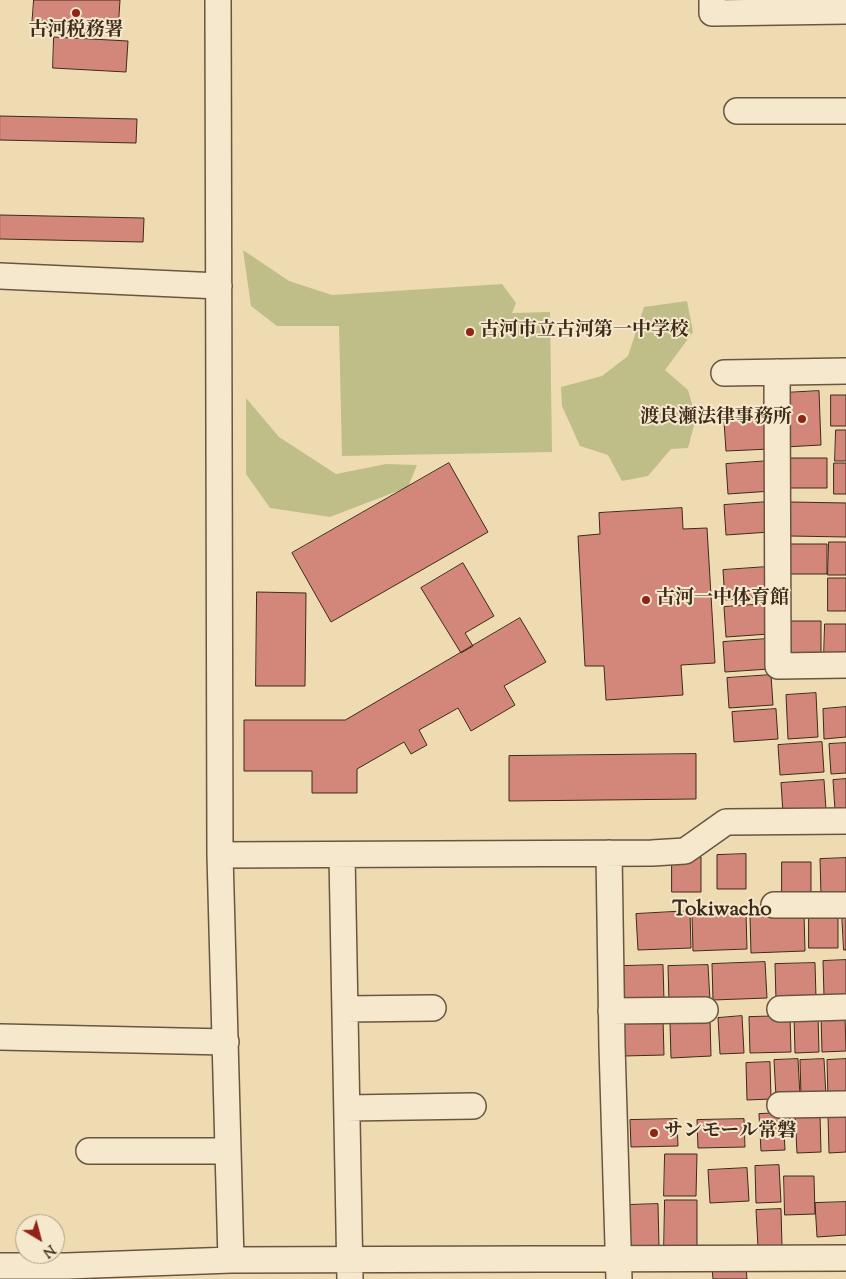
<!DOCTYPE html>
<meta charset="utf-8">
<style>
body{margin:0}
#map{position:relative;width:846px;height:1279px;overflow:hidden;background:#efdbb2;font-family:"Sorts Mill Goudy",serif}
canvas{display:block}
.north{position:absolute;left:15px;top:1214px;width:50px;height:50px;box-sizing:border-box;background:#f5e8cd;border:1px solid #ac9c85;border-radius:50%;rotate:143deg;font-size:14px;font-weight:700;line-height:20px;text-align:center;color:#3e2a1a}
.north::after{content:'';display:block;margin:auto;width:18px;height:22px;background:#8f2418;clip-path:polygon(50% 0,100% 100%,50% 72%,0 100%)}
</style>
<div id="map">
<canvas width="846" height="1279"></canvas>
<div class="north">N</div>
</div>
<script>
const ctx = document.querySelector('canvas').getContext('2d');
ctx.lineJoin = 'round';
function paint(path, color) {
  ctx.fillStyle = color;
  ctx.fill(path, 'evenodd');
}
function trace(path, color, width, dash) {
  ctx.strokeStyle = color;
  ctx.lineWidth = width;
  ctx.lineCap = dash ? 'butt' : 'round';
  ctx.setLineDash(dash || []);
  ctx.stroke(path);
}
function label(font, color, halo, rows, align = 'center') {
  ctx.font = font + ' "Sorts Mill Goudy","Noto Serif JP",serif';
  ctx.lineWidth = 4;
  ctx.setLineDash([]);
  ctx.textBaseline = 'middle';
  ctx.strokeStyle = halo;
  ctx.fillStyle = color;
  for (const [text, x, y, turn = 0] of rows) {
    ctx.save();
    ctx.translate(x, y);
    ctx.rotate((+turn || 0) * Math.PI / 180);
    ctx.textAlign = isNaN(turn) ? turn : align;
    if (halo) ctx.strokeText(text, 0, 0);
    ctx.fillText(text, 0, 0);
    ctx.restore();
  }
}
const green = new Path2D(`
 M243,250l46,31 43,14 170,-11 14,19 -4,10 38,-1 2,140 -210,4 -3,-130h-62l-26,-20z
 M687,301l6,31 -28,38 23,20 8,28 -8,30 -17,1 -23,27 -26,5 -14,-26 -28,-9 -18,-40 -1,-19 41,-11 26,-20 16,-49z
 M246,398l33,39 57,37 50,-10 31,1 -9,22 -78,30 -60,-9 -24,-34z`);
const building = new Path2D(`
 M34,0h86l-2,31 -86,-4z
 M54,37l74,4 -2,31 -73,-4z
 M0,116l137,3 -1,24 -136,-3z
 M0,215l144,3 -1,24 -143,-3z
 M819,391l2,54 -36,2 -2,-54z
 M831,395h15v31h-15z
 M768,419l2,30 -44,2 -2,-30z
 M836,430h10v31h-11z
 M783,458h44v30h-44z
 M770,461l2,30 -44,3 -2,-30z
 M449,463l39,69 -157,90 -39,-69z
 M834,463h12v31h-12z
 M768,502l2,30 -44,3 -2,-30z
 M790,502l56,1v34l-56,-1z
 M682,508l1,21 24,-1 8,135 -34,2 2,30 -77,5 -2,-34h-19l-7,-130 22,-2 -1,-21z
 M829,542h17v33h-18z
 M783,544h44v30h-44z
 M463,563l31,53 -29,17 8,13 -12,7 -40,-65z
 M767,567l2,30 -44,3 -2,-30z
 M828,578h18v33h-18z
 M257,592l49,1 -1,93h-49z
 M767,604l2,30 -43,3 -2,-30z
 M520,618l26,44 -42,24 11,19 -44,26 -13,-23 -39,22 8,15 -16,9 -7,-12 -47,27v24h-45v-22h-68v-51h101z
 M785,621h36v33h-37z
 M825,624h21v34l-22,-1z
 M767,639l2,30 -44,3 -2,-30z
 M771,675l2,30 -44,3 -2,-30z
 M816,693l2,44 -30,2 -2,-44z
 M846,707v30l-22,2 -1,-30z
 M776,709l2,30 -44,3 -2,-30z
 M822,742l2,30 -44,3 -2,-30z
 M846,743v30l-15,1 -2,-30z
 M696,754v45l-187,2v-45z
 M846,779v30l-11,1 -2,-30z
 M824,780l2,30 -43,3 -2,-30z
 M746,854v35h-29v-34z
 M672,857h29v35h-29z
 M846,858v36l-25,1 -1,-36z
 M782,862h29v35h-29z
 M690,911l1,37 -53,2 -2,-36z
 M746,913l1,36 -54,2 -1,-36z
 M804,914l1,37 -54,2 -1,-36z
 M809,914h29v34h-29z
 M842,914h4v36h-2z
 M846,960v35l-22,1 -1,-35z
 M765,962l2,36 -54,2 -1,-36z
 M815,963l1,35 -40,2 -1,-36z
 M663,965l1,36 -40,1 -1,-36z
 M708,965l2,36 -41,1 -1,-36z
 M845,1014l1,37 -24,1 -1,-37z
 M818,1015l1,37 -24,1 -1,-37z
 M742,1016l2,37 -24,1 -2,-36z
 M790,1016l1,36 -41,1 -1,-36z
 M663,1019l1,36 -40,1 -1,-36z
 M710,1020l1,36 -40,2 -1,-36z
 M798,1059l2,37 -24,1 -2,-37z
 M824,1059l2,37 -25,1 -1,-37z
 M846,1059v37l-18,1 -1,-37z
 M770,1062l1,37 -24,1 -1,-37z
 M783,1113l2,37 -24,1 -2,-37z
 M820,1115l1,37 -24,1 -2,-37z
 M846,1115v37l-17,1 -1,-37z
 M677,1119l1,27 -47,1 -1,-27z
 M744,1119l1,28 -47,1 -1,-28z
 M665,1154h32l-1,42h-32z
 M779,1165l2,37 -25,1 -1,-37z
 M747,1168l2,33 -39,2 -2,-33z
 M784,1176h30l1,38 -30,1z
 M665,1200h32v50h-33z
 M846,1202v33l-29,2 -2,-34z
 M658,1204l1,43 -31,1 -1,-43z
 M781,1209l1,37 -24,1 -2,-37z
 M746,1267l1,12h-34l-1,-11z`);
const minor = new Path2D(`
 M218,0l2,855 11,405
 M712,0v13l134,-2
 M737,111h109
 M0,276l219,10
 M777,372l1,294 68,-1
 M724,373l122,-2
 M609,853l3,193 7,233
 M220,855l432,-2 33,-2 41,-29 120,-1
 M342,855l8,424
 M774,905h72
 M345,1009l88,-1
 M780,1009l66,-2
 M611,1011l94,-1
 M0,1037l226,5
 M780,1105l66,-1
 M347,1108l126,-2
 M89,1151h139
 M0,1266h67l164,-6 615,-2`);
const markers = [
 [76,13,5,"#8f2418"],
 [470,332,5,"#8f2418"],
 [802,419,5,"#8f2418"],
 [646,600,5,"#8f2418"],
 [654,1133,5,"#8f2418"]
];
const poiNames = [
 ["古河税務署",76,32,"center"],
 ["古河市立古河第一中学校",480,332],
 ["渡良瀬法律事務所",792,419,"right"],
 ["古河一中体育館",656,600],
 ["サンモール常磐",664,1133]
];
const quarterNames = [
 ["Tokiwacho",722,911]
];
paint(green, '#bfbe88');
paint(building, '#d2877a');
trace(building, '#3e2a1a', 1);
trace(minor, '#6a5640', 28);
trace(minor, '#f5e8cd', 25);
for (const [x, y, r, color] of markers) {
  const dot = new Path2D();
  dot.arc(x, y, r, 0, 2 * Math.PI);
  ctx.fillStyle = color;
  ctx.fill(dot);
  trace(dot, '#f5e8cd', 2);
}
label('bold 19px', '#3e2a1a', '#f5e8cd', poiNames, 'left');
label('bold 21px', '#3e2a1a', '#f5e8cd', quarterNames);
</script>
